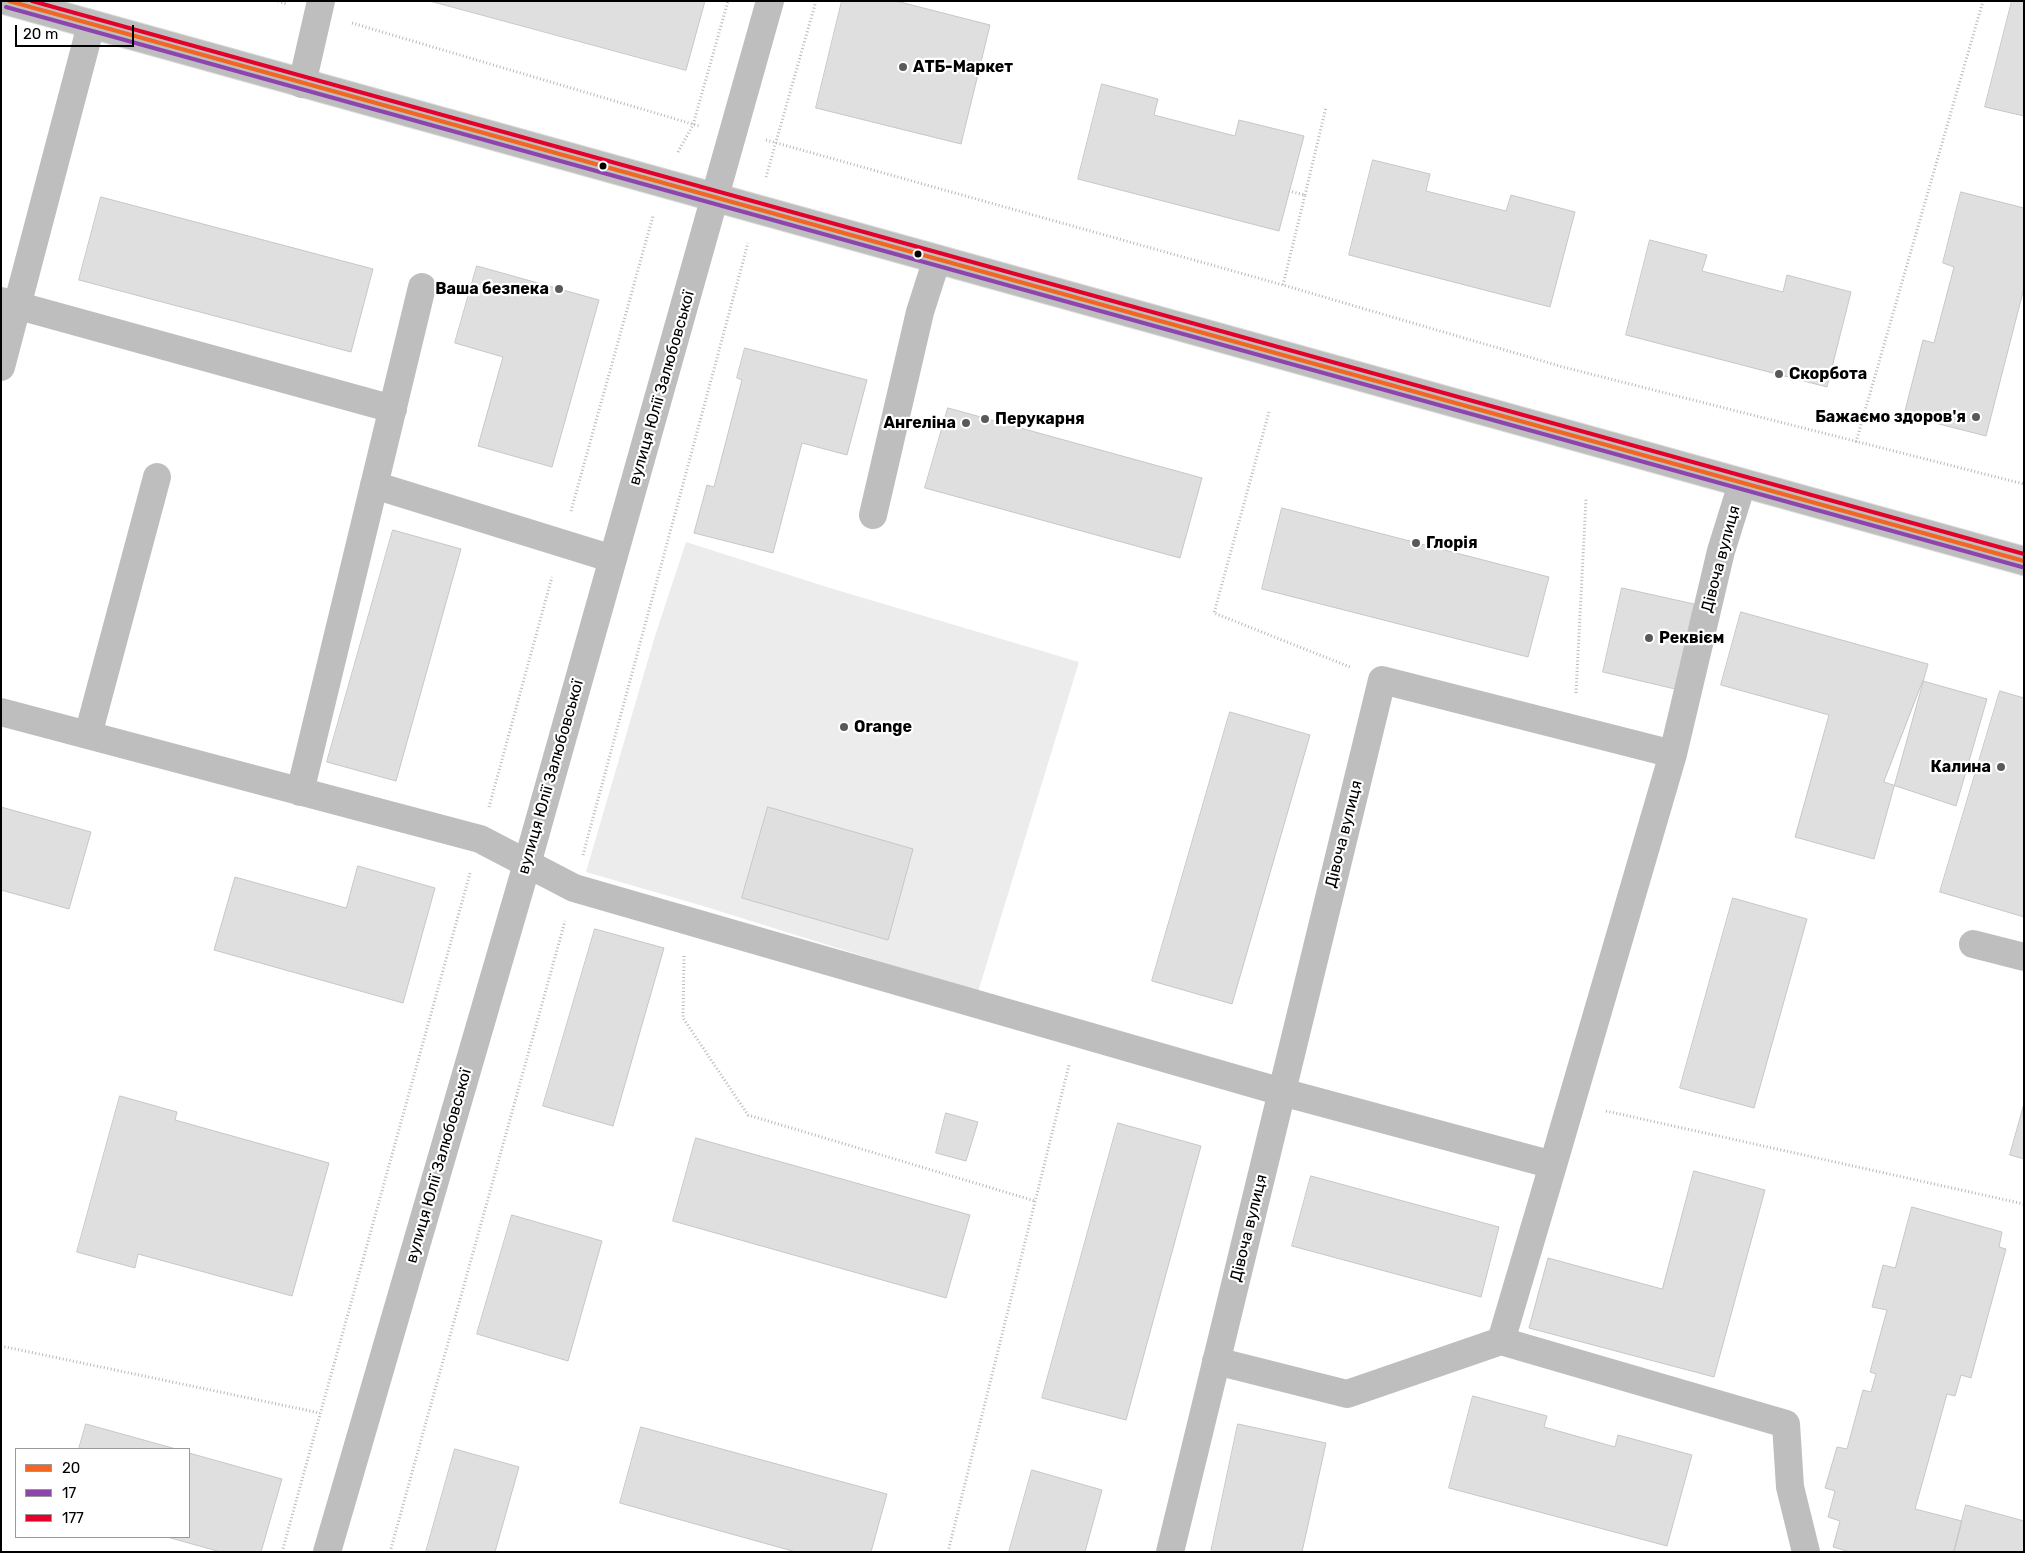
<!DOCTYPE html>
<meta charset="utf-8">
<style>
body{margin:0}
#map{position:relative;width:2025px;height:1553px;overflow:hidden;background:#fff;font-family:Rubik,sans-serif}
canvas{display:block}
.frame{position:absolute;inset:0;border:2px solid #000;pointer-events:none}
.legend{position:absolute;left:15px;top:1448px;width:175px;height:90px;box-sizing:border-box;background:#fff;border:1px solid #999;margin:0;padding:6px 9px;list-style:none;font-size:15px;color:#000}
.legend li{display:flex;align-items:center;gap:10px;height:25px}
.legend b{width:25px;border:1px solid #999}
.scale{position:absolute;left:15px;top:25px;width:119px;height:22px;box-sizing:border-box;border:2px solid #000;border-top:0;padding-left:6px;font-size:15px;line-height:18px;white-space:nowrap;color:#000;-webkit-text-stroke:4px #fff;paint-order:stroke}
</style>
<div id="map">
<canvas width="2025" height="1553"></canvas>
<div class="frame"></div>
<ul class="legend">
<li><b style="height:6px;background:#f26522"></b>20</li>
<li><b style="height:6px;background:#8e44ad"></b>17</li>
<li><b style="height:6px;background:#e4002b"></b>177</li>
</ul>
<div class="scale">20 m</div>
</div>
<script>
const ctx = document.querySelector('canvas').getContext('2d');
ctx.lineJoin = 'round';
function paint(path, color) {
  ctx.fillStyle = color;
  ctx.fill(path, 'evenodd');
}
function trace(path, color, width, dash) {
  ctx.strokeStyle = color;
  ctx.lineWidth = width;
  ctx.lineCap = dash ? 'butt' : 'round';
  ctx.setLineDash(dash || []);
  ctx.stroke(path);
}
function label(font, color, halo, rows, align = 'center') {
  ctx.font = font + ' Rubik,sans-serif';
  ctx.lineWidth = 4.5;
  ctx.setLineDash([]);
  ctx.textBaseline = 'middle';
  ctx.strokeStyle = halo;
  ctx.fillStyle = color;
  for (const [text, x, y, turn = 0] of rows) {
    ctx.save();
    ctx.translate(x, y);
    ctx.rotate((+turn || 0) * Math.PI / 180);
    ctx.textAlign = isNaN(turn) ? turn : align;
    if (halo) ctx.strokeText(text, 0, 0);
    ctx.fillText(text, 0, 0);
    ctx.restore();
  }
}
const green = new Path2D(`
 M686,542l144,46 249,74 -101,330 -275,-86 -117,-34 69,-236z`);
const building = new Path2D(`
 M430,1h275l-19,69z
 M842,1h54l94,24 -29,119 -145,-36z
 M2012,1h12v115l-39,-9z
 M1102,84l56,15 -4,16 81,21 4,-16 65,16 -25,95 -201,-52z
 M1373,160l57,14 -4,17 80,20 5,-16 64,17 -25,95 -201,-52z
 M1961,192l63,16v80l-38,148 -82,-21 19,-75 11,3 20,-76 -11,-4z
 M101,197l272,72 -22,83 -272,-72z
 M1650,240l57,15 -5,16 81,21 4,-17 64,17 -24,95 -201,-52z
 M477,266l122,34 -47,167 -74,-21 25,-89 -48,-14z
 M745,348l122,32 -20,75 -45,-12 -29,110 -79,-20 13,-48 7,2 28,-107 -5,-2z
 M948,408l254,70 -22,80 -255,-70z
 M1282,508l267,69 -21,80 -266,-68z
 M393,530l68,19 -65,232 -69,-19z
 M1622,588l72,16 -19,85 -72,-17z
 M1741,612l187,52 -54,195 -79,-22 34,-122 -108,-30z
 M1923,681l64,18 -31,107 -72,-24z
 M2000,691l24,7v219l-84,-25z
 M1230,712l80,23 -78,269 -80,-23z
 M1,807l90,25 -22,77 -68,-19z
 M768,807l145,42 -25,91 -146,-42z
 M358,866l77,22 -32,115 -189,-53 21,-73 111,31z
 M1733,898l74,21 -53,189 -74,-20z
 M595,929l69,19 -51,178 -70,-20z
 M120,1096l57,16 -2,8 154,43 -37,133 -154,-42 -3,14 -58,-16z
 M2024,1104v55l-14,-4z
 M946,1113l32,9 -12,39 -30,-8z
 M1118,1123l83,23 -75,274 -84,-22z
 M696,1138l274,77 -24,83 -273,-77z
 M1694,1171l71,19 -51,187 -185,-49 19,-70 114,31z
 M1311,1176l188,51 -18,70 -189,-51z
 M1912,1207l90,25 -3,15 7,2 -35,129 -10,-3 -6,21 -8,-2 -32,115 47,12 -8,31h-104l-17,-5 7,-26 -12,-4 7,-26 -10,-3 12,-41 10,2 16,-59 8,2 5,-18 -6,-2 17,-62 -15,-3 11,-42 12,3z
 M512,1215l90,26 -34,120 -91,-27z
 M1473,1396l74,20 -3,11 71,20 3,-12 74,20 -25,91 -218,-58z
 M86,1424l90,25h-97z
 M1238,1424l88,19 -24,109h-91z
 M641,1427l246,67 -16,58h-75l-176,-49z
 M455,1449l64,18 -24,85h-69z
 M189,1453l93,26 -21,73h-40l-54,-15h22z
 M1032,1470l70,20 -17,62h-76z
 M1966,1505l58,16v31h-70z`);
const path = new Path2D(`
 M278,1l8,3
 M352,23l347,103
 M766,140l517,145 280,82 461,117
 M678,152l15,-27 35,-124
 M766,177l50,-176
 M1305,195l21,-88
 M1283,285l22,-90 -16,-4
 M1269,412l-55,201 136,54
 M1856,442l127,-441
 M571,511l82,-295
 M1576,693l10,-194
 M489,807l63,-230
 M583,855l165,-612
 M684,956l-1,62 65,97 287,86
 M1606,1111l418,93
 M1,1346l319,67
 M282,1552l188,-679
 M390,1552l175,-631
 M948,1552l121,-487`);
const minor = new Path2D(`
 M302,84l19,-83
 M1,301l392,108
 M1,367l90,-342
 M374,485l239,74
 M873,515l47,-203 17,-53
 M1,712l479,127 94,49 708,204 271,73 120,-411
 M88,735l69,-258
 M300,792l122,-505
 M1973,944l51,13
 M1501,1341l285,83 4,63 16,65
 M1216,1361l131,33 154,-53 52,-176
 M327,1552l200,-688 243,-863
 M1170,1552l212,-872 291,74 48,-203 21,-67`);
const major = new Path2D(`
 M8,1l2016,560`);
const bus1 = new Path2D(`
 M9,1l2015,560`);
const bus2 = new Path2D(`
 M6,7l2016,560`);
const bus3 = new Path2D(`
 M32,1l1992,553`);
const markers = [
 [903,67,5,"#595959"],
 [603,166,4.5,"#000"],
 [918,254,4.5,"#000"],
 [559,289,5,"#595959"],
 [1779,374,5,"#595959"],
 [1976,417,5,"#595959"],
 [985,419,5,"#595959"],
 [966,423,5,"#595959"],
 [1416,543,5,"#595959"],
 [1649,638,5,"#595959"],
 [844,727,5,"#595959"],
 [2001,767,5,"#595959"]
];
const poiNames = [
 ["АТБ-Маркет",913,67],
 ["Ваша безпека",549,289,"right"],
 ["Скорбота",1789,374],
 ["Бажаємо здоров'я",1966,417,"right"],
 ["Перукарня",995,419],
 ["Ангеліна",956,423,"right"],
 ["Глорія",1426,543],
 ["Реквієм",1659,638],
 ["Orange",854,727],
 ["Калина",1991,767,"right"]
];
const streetNames = [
 ["вулиця Юлії Залюбовської",662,388,-74],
 ["Дівоча вулиця",1721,559,-75],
 ["вулиця Юлії Залюбовської",551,777,-74],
 ["Дівоча вулиця",1344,834,-76],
 ["вулиця Юлії Залюбовської",439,1166,-74],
 ["Дівоча вулиця",1249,1228,-76]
];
paint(green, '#ececec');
paint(building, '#dfdfdf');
trace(building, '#c7c7c7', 1);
trace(major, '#dbdbdb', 30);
trace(path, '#b9b9b9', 3, [1, 2.5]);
trace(minor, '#bebebe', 28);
trace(major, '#bebebe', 28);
trace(bus1, '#f26522', 4);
trace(bus2, '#8e44ad', 4);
trace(bus3, '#e4002b', 4);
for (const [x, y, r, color] of markers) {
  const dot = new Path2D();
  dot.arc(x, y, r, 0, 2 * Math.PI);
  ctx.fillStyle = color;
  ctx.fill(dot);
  trace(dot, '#fff', 2);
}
label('bold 16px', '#000', '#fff', poiNames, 'left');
label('16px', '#000', '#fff', streetNames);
</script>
